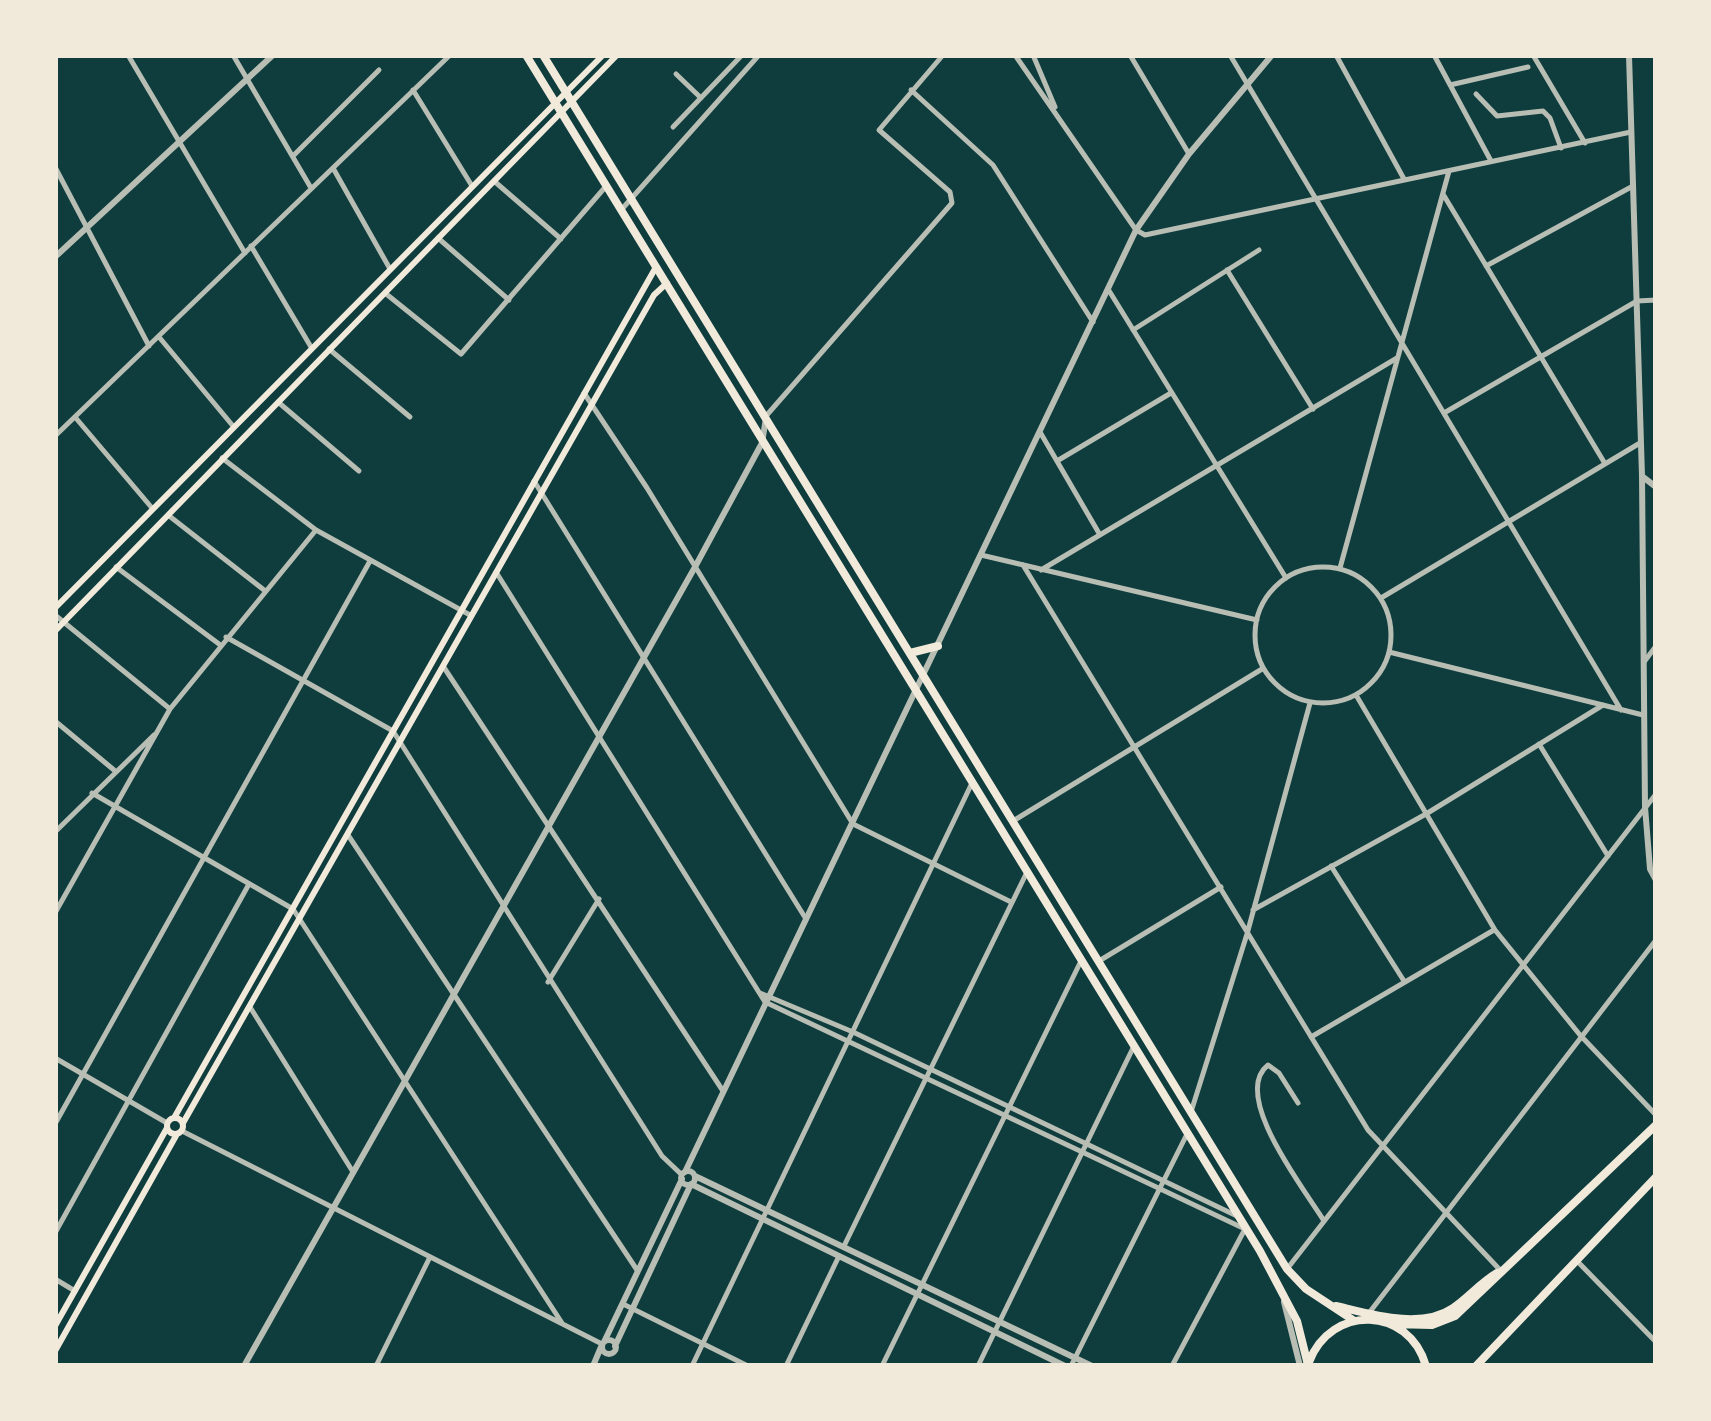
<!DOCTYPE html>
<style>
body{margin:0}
#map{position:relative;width:1711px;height:1421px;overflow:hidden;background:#0f3d3e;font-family:"Roboto Condensed",sans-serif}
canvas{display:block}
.frame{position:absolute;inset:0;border:58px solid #f1e9da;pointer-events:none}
</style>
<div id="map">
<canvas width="1711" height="1421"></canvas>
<div class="frame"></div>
</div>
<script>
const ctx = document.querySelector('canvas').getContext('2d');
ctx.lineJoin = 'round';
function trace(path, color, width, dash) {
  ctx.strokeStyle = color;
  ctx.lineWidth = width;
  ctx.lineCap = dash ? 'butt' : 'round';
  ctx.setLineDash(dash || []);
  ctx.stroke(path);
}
const minor = new Path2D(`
 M128,55l117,198
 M233,55l78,133
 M1015,55l121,175 9,5 486,-103
 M1033,55l22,52
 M1130,55l59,99
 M1230,55l391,655
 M1336,55l68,124
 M1434,55l57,106
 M1533,55l52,88
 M676,74l25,24
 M1450,85l78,-18
 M413,90l59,96
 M911,90l82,75 100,157
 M1476,94l21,22 46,-5 7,7 11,30
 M673,127l69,-72
 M293,156l86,-86
 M55,167l94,179
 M333,168l57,101
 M494,181l67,58
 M1443,194l161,268
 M622,209l137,-154
 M438,238l71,62
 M251,246l60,101
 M1486,266l147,-80
 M1227,270l86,139
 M1108,289l178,289
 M385,293l76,61 146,-169
 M1133,330l126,-80
 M159,337l74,89
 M329,349l81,68
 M584,393l63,95 206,336 158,78
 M278,402l81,69
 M1444,413l193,-112 19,-1
 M766,416l186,-213 -2,-11 -71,-62 64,-75
 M75,417l77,91
 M1040,432l60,103
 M55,436l395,-381
 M222,458l94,72 154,85
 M1057,461l114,-68
 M534,481l272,438
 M168,515l96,75
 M981,555l276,65
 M1023,565l345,565 133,141
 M1255 635a68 68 0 1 1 136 0a68 68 0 1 1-136 0Z
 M116,567l103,77
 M1340,568l109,-397
 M1041,570l356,-212
 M496,572l269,430 480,227 -73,137
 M1381,598l259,-155
 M55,615l115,94
 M226,637l167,94 269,425 20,19
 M1389,652l254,63
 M1644,662l12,-16
 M443,666l280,425
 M1356,695l139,235 85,105 76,80
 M55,721l59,49
 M1539,744l69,112
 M92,793l201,116 269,414
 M1013,821l249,-152
 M55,832l99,-97
 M348,835l289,435
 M1331,866l73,115
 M1253,910l173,-96 177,-109
 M55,913l115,-204 146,-179
 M1099,961l122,-74
 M548,982l51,-83
 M760,993l93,39 384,184
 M250,1007l103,165
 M1311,1037l183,-107
 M55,1058l112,65
 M1298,1103l-19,-30 -11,-8c-38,30 37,125 56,156
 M1191,1112l56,-178 63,-231
 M55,1124l315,-563
 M182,1131l420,213
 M55,1233l194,-349
 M844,1246l183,-374
 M1579,1263l77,79
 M1287,1269l369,-475
 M55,1279l20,12
 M623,1304l125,62
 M1369,1313l287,-373
 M376,1366l53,-107
 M692,1366l280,-583
 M786,1366l53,-110
 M882,1366l198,-403
 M978,1366l155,-318
 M1071,1366l116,-232`);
const tertiary = new Path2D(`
 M1629,55l13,421 3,331 5,62 6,11
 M55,257l218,-202
 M1643,477l13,10
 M681 1178a7 7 0 1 1 14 0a7 7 0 1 1-14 0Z
 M685,1172l451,-942 53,-76 83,-99
 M695,1176l397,190
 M1284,1302l16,64
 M602 1347a7 7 0 1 1 14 0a7 7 0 1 1-14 0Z
 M604,1342l78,-163
 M615,1346l76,-162 374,182
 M244,1366l451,-799 67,-124 4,-25
 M593,1366l8,-19`);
const secondary = new Path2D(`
 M55,608l548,-553
 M55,631l562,-576
 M167 1126a8 8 0 1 1 16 0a8 8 0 1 1-16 0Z
 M174,1118l482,-851
 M183,1123l471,-828 13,-12
 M55,1326l112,-198
 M55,1351l122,-217`);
const primary = new Path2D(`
 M526,55l734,1196 37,70 11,44
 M543,55l744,1214 19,20 47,31
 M910,653l28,-7
 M1336,1306c34,8 85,24 117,2 15,-10 27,-25 44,-35
 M1393,1324l39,1 23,-9 201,-191
 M1309,1362c22,-58 100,-56 117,4
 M1476,1366l180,-189`);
trace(minor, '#b8beb3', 5);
trace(tertiary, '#b8beb3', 6);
trace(secondary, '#f1e9da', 6);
trace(primary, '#f1e9da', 8);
</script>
